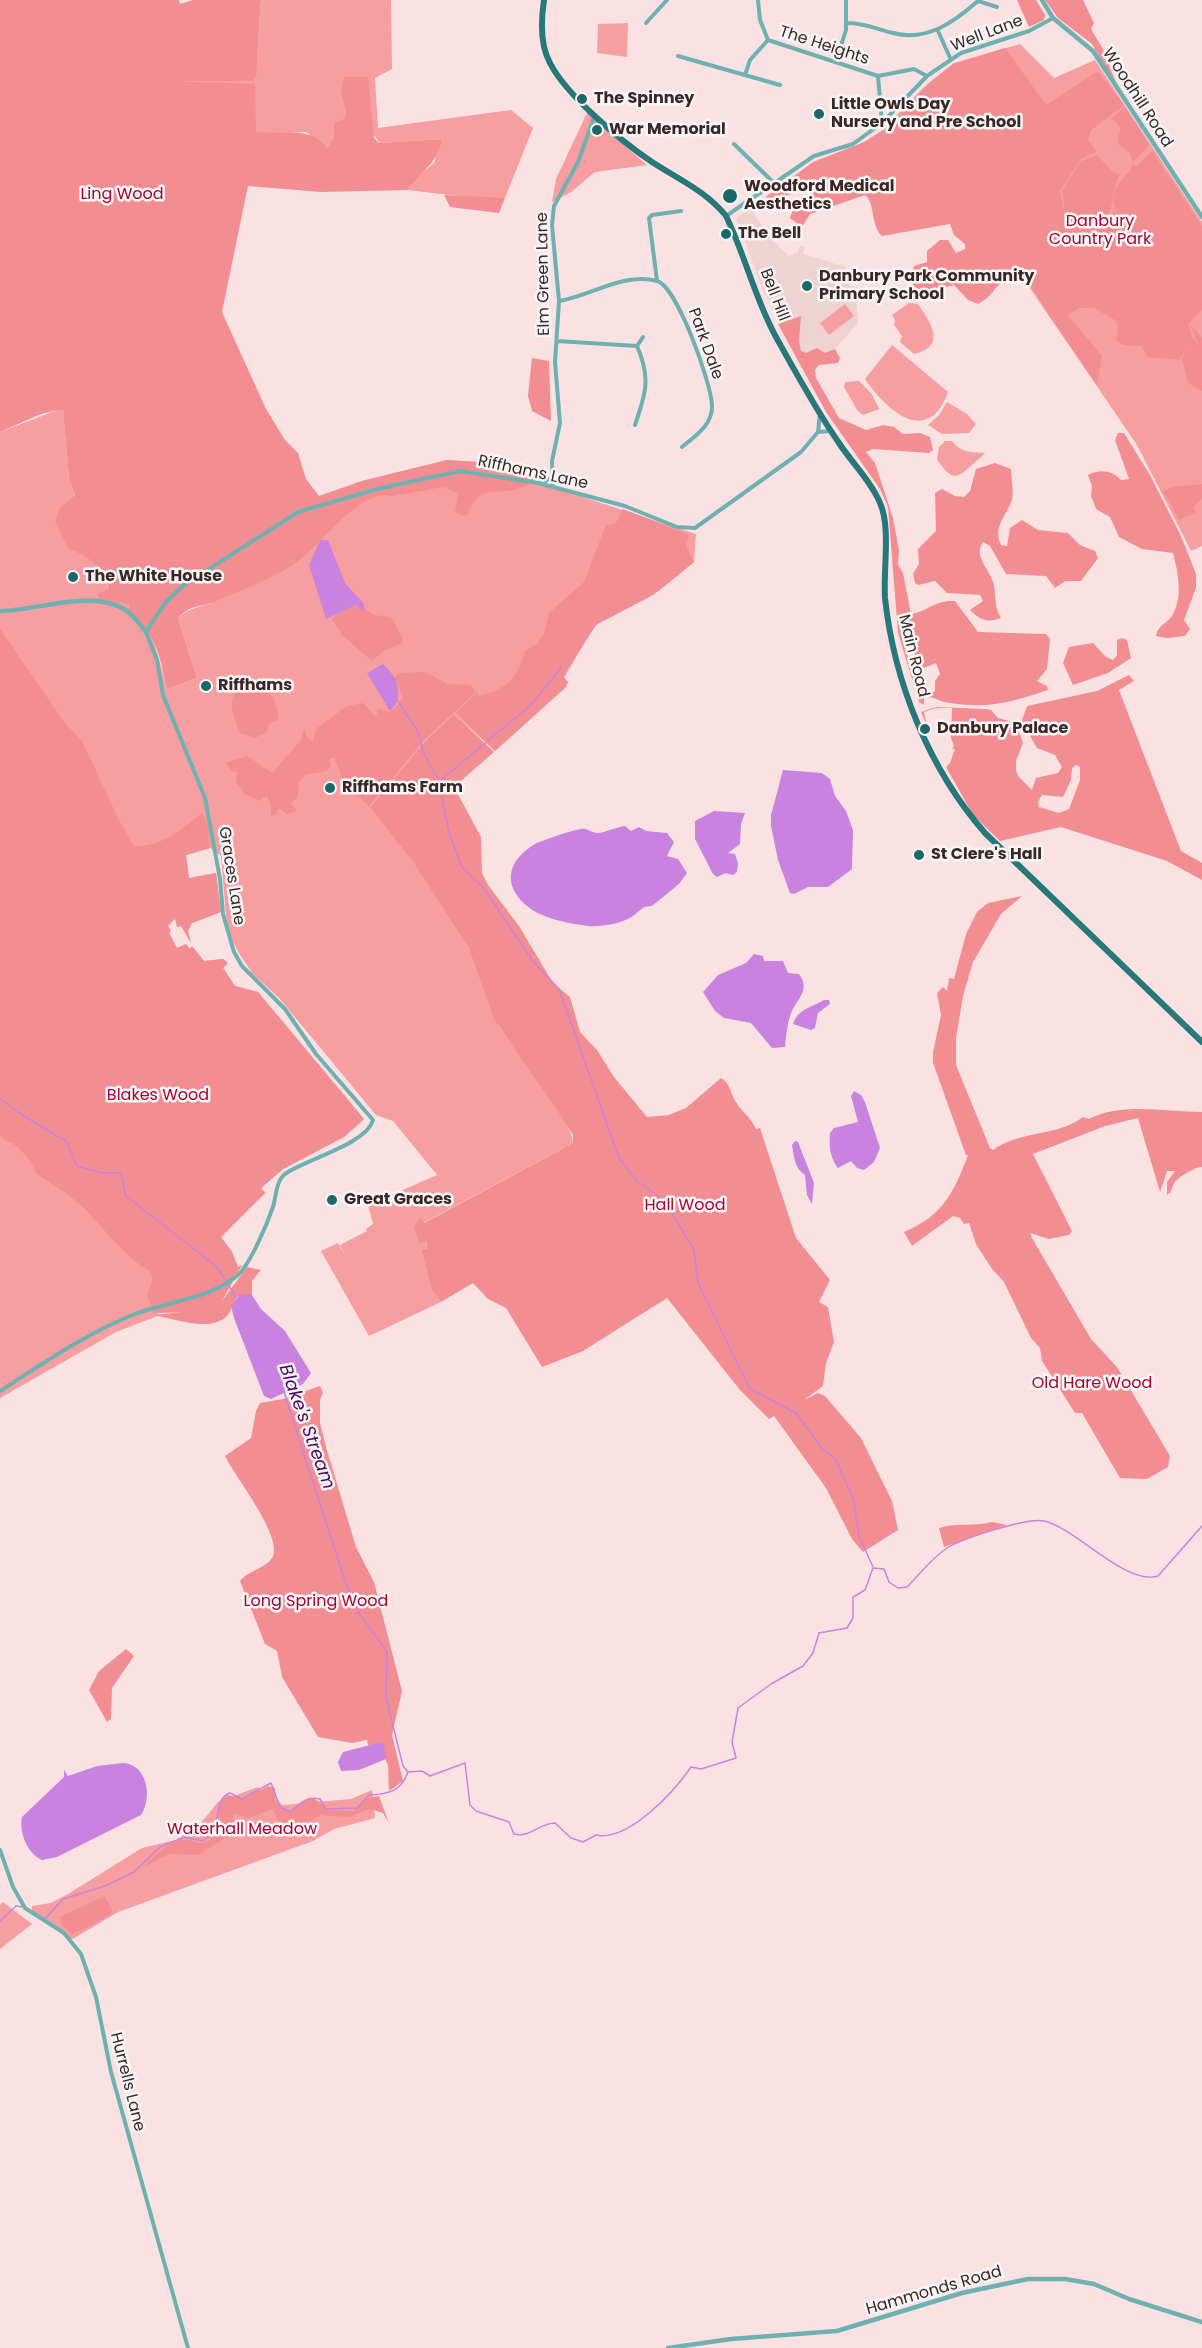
<!DOCTYPE html>
<style>
body{margin:0}
canvas{display:block;background:#fbe2e2}
</style>
<canvas width="1202" height="2348"></canvas>
<script>
const ctx = document.querySelector('canvas').getContext('2d');
ctx.lineJoin = 'round';
function paint(path, color) {
  ctx.fillStyle = color;
  ctx.fill(path, 'evenodd');
}
function trace(path, color, width, dash) {
  ctx.strokeStyle = color;
  ctx.lineWidth = width;
  ctx.lineCap = dash ? 'butt' : 'round';
  ctx.setLineDash(dash || []);
  ctx.stroke(path);
}
function label(font, color, halo, rows, align = 'center') {
  ctx.font = font + ' Poppins,sans-serif';
  ctx.lineWidth = 5;
  ctx.setLineDash([]);
  ctx.textBaseline = 'middle';
  ctx.strokeStyle = halo;
  ctx.fillStyle = color;
  for (const [text, x, y, turn = 0] of rows) {
    ctx.save();
    ctx.translate(x, y);
    ctx.rotate((+turn || 0) * Math.PI / 180);
    ctx.textAlign = isNaN(turn) ? turn : align;
    if (halo) ctx.strokeText(text, 0, 0);
    ctx.fillText(text, 0, 0);
    ctx.restore();
  }
}
const built = new Path2D(`
 M750,208l22,32 17,16 9,-4 2,-7 5,2 -2,7 43,13 -2,9 5,9 6,2 3,36 -25,28 -28,12 -27,-44 -14,-26 -28,-75z`);
const green = new Path2D(`
 M261,0h130l1,69 -17,9 3,50 133,-18 22,18 -28,70h-30l-67,-8 9,-13 17,-14 8,-24 -62,4 -39,-49 5,19 -2,5 -10,5v14l-7,11 -21,-16 -50,1 -73,-50 -17,-2h80l11,-21z
 M628,23l-1,34 -30,-4 1,-29z
 M1020,44l34,34 41,-18 107,162v324l-11,5 -54,-106 -112,-164 -48,-77 -85,-84 30,-31 32,-26z
 M587,113l60,52 -52,7 -24,20 -19,10 4,-23z
 M909,303l9,1c12,18 30,42 -4,50l-14,-12 2,-6 -8,-11 1,-5 -3,-5z
 M845,304l9,12 -25,19 -9,-12z
 M892,345l56,47c-20,56 -62,18 -83,-13z
 M859,381l13,13 7,15 -16,6 -6,-5 -13,-23 1,-5z
 M947,402l20,12 9,10 -7,9 -27,1 -14,-9 11,-10z
 M63,408l6,70 6,17 -14,11 38,60 10,23 12,13 9,3 5,12 18,20 14,52 30,-11 -19,-60c15,-13 26,-10 41,-19 49,-29 98,-59 141,-96l-39,-7 41,-15 85,-21 48,3 54,23 147,48 -2,28 -35,29 -58,30 -8,7 -29,50 4,4 -2,5 -71,64 -41,-37 -26,24 -58,69c35,37 73,94 98,139 15,28 18,64 37,89 15,21 68,87 68,108l-150,80 -2,-5 6,30 -6,2 11,41 9,11 -72,34 -48,-85 17,-8 8,14 -6,-12 27,-14 -1,-2 7,-5 -5,-19 69,-30 -44,-54 -17,-6 -97,-117 -26,-24 -13,-19 -9,-17 -5,-22 -5,-60 -11,-8 -24,7 3,23 27,-5 5,39 -29,11 -4,8 3,12 -10,-17 -4,1 -1,-8h-3l-5,7 3,5 -2,2 8,15 9,-4 4,5 2,-3 12,15 19,-2 5,4 -5,5 12,18 23,6 106,127 -20,18 -61,32 -22,19 4,5 -44,44 11,15 6,15 4,-2 -47,47 -39,1 4,2 -44,17 -116,66v-966z
 M945,441h7c9,12 19,11 33,12 -3,4 -7,6 -11,10 -17,16 -21,19 -37,-3l2,-13z
 M258,1787l25,18 68,-6 21,-9 3,28 -41,11 -21,12 -195,71 -47,28 -7,-7 -32,-21v-6l19,-3 17,-9 74,-46 34,-8 25,-17 17,-21z
 M3,1902l29,22 -32,25v-44z`);
const forest = new Path2D(`
 M0,0h179l1,4 13,-4h68l-5,77 -3,4h-83l85,3 1,48c23,2 58,-6 71,16l7,-11v-14l10,-5 2,-5 -5,-19 3,-17h24l6,61 5,5 63,-4c-3,23 -21,32 -34,51l-87,2 -73,-6 -26,126 44,97 19,31 13,13 8,26 13,17 43,-15 85,-21 48,3 53,12c-11,5 -24,13 -35,15 -26,4 -33,-3 -46,25l-4,1 -8,-4 3,-19 -15,-6 -51,9c-31,-9 -72,50 -95,66 -18,13 -56,29 -78,38 -17,8 -27,3 -41,18l19,60 -30,11c-8,-33 -9,-56 -40,-77l3,-7 -9,-3 -4,4 -19,-7 1,-6 10,-4c-7,-25 -19,-31 -41,-41l-13,-27 6,-15 14,-11 -6,-17 -6,-69 -22,5 -41,18z
 M1017,0h19l9,15 -1,5 -15,7z
 M1045,0h38l11,23 -3,6 12,20 17,44 -28,-49 -34,-26z
 M1005,48l41,57 52,-34 24,32 1,3 -32,24 -3,10 9,12 -16,7 -21,32 8,41 -6,-41 19,-30 16,-6 17,18 6,1c-7,13 -5,29 -12,40l-9,1v5l12,6 2,-17 17,31c-17,-28 -26,-47 1,-70v-5l6,1 15,-15 50,75v84l-14,14 4,13 7,9 -9,-22 12,14v53l-14,-8 -6,-24 7,-16 -9,17 -33,-3 -5,-11 -19,-1 -7,-5 2,-15 -3,-5 -21,-12h-15l-11,7 34,41 -5,29 -43,-63 3,-2 -4,1 -29,-46c-25,-3 -27,20 -46,29l-10,-4 -14,-15 -23,6 -10,6 -5,-1 -5,-17 3,-13 13,-4v-11l13,-11h8l8,13 9,-4v-5l-11,-9 -4,-11 -68,12c-12,-11 -6,-32 -17,-41l-55,19 -8,13 -12,-9 4,-12 23,-16 -7,-10 -26,18 4,7 -8,6 -14,-14 -3,2 50,-37 51,-20 27,-17 39,-43 23,-18z
 M1125,107l24,38 -16,17 -4,-10 -10,-7 -1,-9 3,-7 -7,-9 -4,-1z
 M444,195l61,3 -6,15 -49,-6z
 M801,316l-2,25 2,10 5,2 11,-5 8,5 10,-4 5,9 -2,5 -19,2 -4,5 1,8 23,40 27,12 17,-5 11,2 9,7 17,-1 10,4 3,13 -4,3 -56,-4 -7,3 9,11 18,55 6,32 -1,14 5,9 8,41c18,-3 22,-14 44,-13l23,31 68,2 4,5 -3,30 -10,12 10,5 1,4c-37,12 -57,19 -98,13 -11,-1 -14,-7 -26,-6v8l-5,-3 -21,-69 -10,-126 -8,-18 -54,-77 -48,-88zM903,616l6,8 2,22 10,23 15,-6 4,11 -5,7v10l-7,5c-11,-5 -33,-71 -25,-80z
 M532,358l17,3 2,60 -19,-10 -4,-15z
 M1118,433h6l26,42 31,61 15,38v14l-12,32 6,9 -5,7 -18,2 -11,-2c2,-12 12,-12 17,-22 10,-18 5,-42 0,-61l-31,-4 -23,-12 -9,-20 -14,-8 -5,-13 1,-10 -4,-11c11,-6 24,-5 33,5l8,-1 -14,-39z
 M995,463l16,6c0,9 3,21 1,30 -4,16 -20,26 -11,46l6,1 3,-18 12,-8 16,10 30,3 12,12 15,6 3,7 -17,23h-16l-10,7 -9,-12 -40,-2 -16,-28 -7,-4c-10,13 6,27 10,40 4,13 0,23 8,36 -14,5 -21,2 -31,-8l13,-9 -3,-6 -33,-2 -12,-12 -17,4 -3,-2 -2,-9 6,-10 -1,-15 18,-18 -1,-38 7,-4 13,7 9,1 6,-6 6,-22z
 M1202,484v15l-9,8 3,6 -17,7 -16,-29 11,-4z
 M623,509l66,26 -3,11 8,16 -41,33 -57,30 -33,51 5,6 -2,5 -71,64 -39,-38 21,-20 2,3c29,-7 38,-17 46,-45l12,-7 7,-10 5,-21 35,-31 22,-57 10,-2z
 M356,605l5,1 2,6 1,-4 10,7 17,2 12,22 -2,5 -18,7 -11,10 -30,-26 -10,-16 8,-9z
 M0,629l65,94 17,18 36,77 16,28c27,1 48,-16 68,-33l6,14 2,21 -24,7 3,23 27,-5 5,39 -29,11 -4,8 3,12 -10,-17 -4,1 -2,-8 -7,7 3,5 -2,2 8,15 9,-4 4,5 2,-3 12,15 19,-2 5,4 -5,5 12,18 23,6 106,127 -20,18 -61,32 -22,19 4,5 -44,44 11,15 6,15 4,-2 -20,36 25,-34 14,3 -9,11v14l-14,1c-5,6 -7,17 -12,21 -18,15 -51,2 -72,-2l28,-3 -29,1 -6,-19 6,-15 -3,-8c-20,-9 -49,-46 -65,-62 -15,-15 -33,-24 -49,-36 -3,-10 -12,-20 -20,-27 -4,-5 -11,-4 -16,-10z
 M1122,638l5,2 4,18 -23,15 -35,12 -10,-22 6,-16 24,-4 13,14 7,3 4,-5v-15z
 M425,672l23,12 22,1 6,7 -51,47 -56,67 -25,-23 -10,-26 -5,3 2,6 -4,5 -22,4 -6,7 -1,14 -7,7 6,8 -10,3 -8,-6 -4,7h-4v-10l-4,-9 -8,5 -14,-7 -9,-12 1,-10 -6,-1 -5,-8 21,-7 25,17 29,-33 3,-11 4,10 5,2 3,-12 31,-23 16,-3 13,14 2,-8 11,3 7,-4 7,-11 -9,-19 6,-5z
 M1129,675l5,6 -15,9 62,161 21,12v17l-35,-19 -106,-34 -61,14 -27,-26 -27,-48 4,-4 5,-14h-3l2,-3 -3,-8 1,-30h-16l-12,4 3,13 -6,-13 15,-5 50,2 5,1 7,8 18,5 7,20 -7,18v9l2,6 14,14 4,-12 22,-5 4,-6 -7,-12 -18,-7 -11,-19 -4,-9 5,-14 70,-15zM1076,765l4,2v13l-11,29 -10,4 -20,-6 -1,-5 4,-7 21,2 8,-17 1,-12z
 M248,679c21,3 29,23 31,40l-10,5 -2,8 -12,6 -15,-5c-9,-23 -15,-37 8,-54z
 M454,714l40,38 -40,35 27,50 1,36 6,12 31,41 34,57 17,14 10,35 17,18 17,27 33,40 22,-2 17,-7 35,-30c10,6 9,15 15,24 6,11 13,12 20,27l4,-1 36,110 34,42 -11,22 9,5 6,35 -8,21 -3,23 -19,14 14,-7 7,3 36,42 31,63 6,29 -35,22 -11,-13 -26,-51 -52,-72 -5,3 -29,-29 -73,-92 -84,53 -41,16 -36,-59 -18,-9 -15,-16 -32,19 -9,-11 -11,-41 6,-2 -1,-7 -7,2 -5,-17 7,-9 3,6 149,-80v-8l-16,-25 -63,-91 -25,-71 -55,-85 -44,-56 58,-69z
 M1022,896l-21,18 -28,48 -10,34 -7,42v27l34,83 3,2c27,-20 64,-13 90,-33l6,2c34,-17 76,-7 113,-7v55c-7,0 -22,9 -27,15 -4,6 -2,9 -8,13v-13l8,-11h-8l-7,21 -22,-74 -33,8 -72,28 39,77 -3,4 -20,4 -19,-6 2,5 59,101 26,28 53,89 -2,11 -21,12 -27,-1 -38,-65h-7l-33,-52 -2,-13 -9,-10 -27,-56 -12,-13 -16,-25 -7,-21 -5,1 -4,-6 -7,-2 -41,30 -8,-14c39,-16 50,-40 64,-77h-2l-33,-92v-11l8,-37 -4,-22 6,-6 4,4 2,-13 5,1 12,-45 11,-22 11,-9z
 M320,1386l3,6 -3,8v23l6,24 30,100 18,35 28,109 -10,44 11,46 -14,10c-2,-29 5,-28 -21,-46l-1,-5 -15,3 -34,-6 -36,-60 -5,-26 -12,-7 -25,-63c7,-10 28,-13 33,-25 9,-21 -38,-79 -48,-100l26,-18 5,-27 4,-8 23,-4z
 M992,1522l15,3 -63,22 -5,-19c19,-6 33,-1 53,-6z
 M126,1649l8,7 -22,32 -1,31 -4,3 -18,-32 10,-19z
 M268,1786l7,2 1,15 15,10c18,-18 19,-21 37,-3l25,1 15,-13 11,-2 10,27 -6,-10 -13,-4 -21,8 -29,-2 -23,16 -20,-12 -4,-10 -24,9 -16,-5v20l-35,22 -29,-1 -25,13c10,-11 26,-28 43,-27 9,1 13,6 23,0 13,-15 5,-29 13,-42l5,-3 17,4z
 M104,1896l8,13 -1,6 -39,20 -11,-12 -1,-6z`);
const water = new Path2D(`
 M320,540h8l17,43 19,21v8l-8,-7 -30,14 -17,-54z
 M383,664c15,13 22,33 7,47l-23,-38z
 M783,770l39,3 8,6 5,17 11,15 7,19 -1,39 -24,18h-20l-14,7 -4,-1 -12,-33 -7,-34v-11z
 M714,811l31,2 -4,11 -1,20 -12,9 7,1 3,9 -1,9 -4,3 -7,-2 -9,4 -4,-3 -18,-35v-18z
 M625,826l6,5 8,-4 7,4 21,2 7,9 -7,14 11,3 9,14 -8,11 -27,22c-10,0 -12,5 -19,10 -12,8 -31,11 -45,10 -16,-2 -43,-7 -57,-17 -29,-21 -26,-47 4,-65 6,-3 45,-17 50,-15 5,1 7,4 13,4 9,-1 18,-6 27,-7z
 M754,954l9,2 1,5h19l5,12 11,1c12,16 -2,25 -8,39 -4,11 -5,24 -6,34l-13,1 -21,-25 -27,-5 -9,-7 -12,-19 15,-17 28,-12z
 M824,1000h5l1,4 -12,9 -3,15 -4,2 -18,-6c5,-15 17,-16 31,-24z
 M854,1091l7,4 4,7 15,46 -6,14 -10,8 -7,-2 -6,-7 -13,7c-8,-10 -9,-22 -8,-35l4,-5 24,-6 -7,-26z
 M795,1141l3,1 16,41 -2,21 -5,-9 -2,-20c-10,-6 -11,-18 -13,-30z
 M240,1294l12,1 9,14 24,22 26,42 -8,11 -32,15 -7,-3 -30,-78 -3,-12z
 M378,1743l6,1 2,15 -27,11 -18,1 -3,-9 5,-10z
 M123,1763c24,1 30,34 18,52l-84,42 -15,3c-15,-7 -23,-27 -20,-43l42,-40v-7l4,6 29,-10z`);
const stream = new Path2D(`
 M561,668l-29,36 -93,78 10,51 13,34 20,19 50,74 27,29 60,169 18,23 21,15 14,17 22,37 4,33 52,106 46,24 25,34 15,13 17,38 6,38 14,31
 M397,700l21,32 6,22 15,27
 M0,1098l19,15 48,29 10,24 25,7h19l5,23 91,71 19,30
 M284,1392l60,186 16,37 27,36 -1,46 17,69 5,6
 M42,1918h4l17,-19 42,-13 29,-14 26,-25 25,-10 18,4c21,-14 9,-42 27,-48l12,6 29,-16 9,24 11,5c9,-9 15,-16 29,-13l6,10 31,-1 12,-13c19,-1 32,-3 39,-23l14,-1 8,5 35,-13 5,42 6,6 33,11 5,12c17,4 25,-11 41,-11l16,15 12,4 13,-7c32,7 78,-43 95,-68l10,2 35,-11 -4,-16 6,-34 33,-24 32,-18 10,-13 6,-20 28,-5 6,-10v-21l12,-7 8,-22 11,1 5,13 9,6 9,-1c12,-12 25,-29 40,-39 14,-9 81,-31 97,-27 32,7 82,65 114,55l44,-50
 M0,1921l16,-15 7,1`);
const minor = new Path2D(`
 M758,0l2,20 8,20 110,36 36,-7 13,7
 M646,23l21,-23
 M847,23c18,0 29,6 46,10 34,9 61,-11 85,-32l19,6
 M938,31l13,29
 M678,56l102,29
 M836,61l10,-31v-30
 M745,75l5,-15 18,-20
 M878,76l4,47
 M734,144l39,38
 M726,216l88,-60 39,-12 29,-21 45,-47 34,-23 68,-22 24,-13
 M657,281l-8,-63 3,-3 29,-4
 M559,301c32,-5 64,-29 98,-20 20,5 54,102 55,124 1,20 -17,31 -30,42
 M557,341l80,5c14,32 9,47 -2,79
 M637,346l6,-9
 M818,432l13,-1
 M539,483l14,-5
 M553,487l-1,-26 8,-38 -5,-61 4,-61 -7,-76 2,-19 24,-44 17,-47
 M0,1391c42,-27 84,-56 130,-75 36,-15 75,-15 107,-40 13,-11 30,-52 36,-69 3,-10 3,-26 12,-33 21,-15 82,-30 88,-54l-57,-66 -31,-45 -43,-43 -8,-14 -11,-38 -3,-35 -15,-81 -42,-103 -6,-35 -11,-28 19,-29 19,-18 114,-73 79,-23 83,-18 78,12 87,23 52,21 18,1 106,-76 17,-20 2,-19
 M0,1850l13,37 12,21 39,25 17,21 15,43 15,75 77,276`);
const tertiary = new Path2D(`
 M1042,0l11,18 40,33 109,166
 M0,611c36,0 88,-22 124,-2 9,5 16,16 22,23
 M668,2348l63,-9 106,-8 125,-38 66,-14h37l29,5 35,15 73,23`);
const primary = new Path2D(`
 M544,0c-3,20 -4,45 6,63 16,32 72,79 102,99 26,17 54,29 74,54 19,39 29,83 50,121 20,36 40,73 63,106 13,20 32,38 41,60 11,24 3,67 5,95 9,84 44,171 100,235l217,209`);
const markers = [
 [582,99,6,"#1a686a"],
 [819,114,6,"#1a686a"],
 [597,130,6,"#1a686a"],
 [730,196,8,"#1a686a"],
 [726,234,6,"#1a686a"],
 [807,286,6,"#1a686a"],
 [73,577,6,"#1a686a"],
 [206,686,6,"#1a686a"],
 [925,729,6,"#1a686a"],
 [330,788,6,"#1a686a"],
 [919,855,6,"#1a686a"],
 [332,1200,6,"#1a686a"]
];
const streetNames = [
 ["Well Lane",987,34,-21],
 ["The Heights",824,46,18],
 ["Woodhill Road",1137,98,57],
 ["Elm Green Lane",544,274,-91],
 ["Bell Hill",774,295,69],
 ["Park Dale",705,344,70],
 ["Riffhams Lane",533,473,12],
 ["Main Road",913,656,76],
 ["Graces Lane",231,876,81],
 ["Hurrells Lane",127,2082,76],
 ["Hammonds Road",934,2291,-16]
];
const poiNames = [
 ["The Spinney",594,99],
 ["Little Owls Day",831,105],
 ["Nursery and Pre School",831,123],
 ["War Memorial",609,130],
 ["Woodford Medical",744,187],
 ["Aesthetics",744,205],
 ["The Bell",738,234],
 ["Danbury Park Community",819,277],
 ["Primary School",819,295],
 ["The White House",85,577],
 ["Riffhams",218,686],
 ["Danbury Palace",937,729],
 ["Riffhams Farm",342,788],
 ["St Clere's Hall",931,855],
 ["Great Graces",344,1200]
];
const parkNames = [
 ["Ling Wood",122,195],
 ["Danbury",1100,222],
 ["Country Park",1100,240],
 ["Blakes Wood",158,1096],
 ["Hall Wood",685,1206],
 ["Old Hare Wood",1092,1384],
 ["Long Spring Wood",316,1602],
 ["Waterhall Meadow",242,1830]
];
const waterNames = [
 ["Blake's Stream",306,1427,70]
];
paint(built, '#efd2d2');
paint(green, '#f69ea0');
paint(forest, '#f28e92');
paint(water, '#c982e0');
trace(stream, '#c982e0', 1.5);
trace(minor, '#6fb1b3', 4);
trace(tertiary, '#6fb1b3', 4.5);
trace(primary, '#26787b', 6);
for (const [x, y, r, color] of markers) {
  const dot = new Path2D();
  dot.arc(x, y, r, 0, 2 * Math.PI);
  ctx.fillStyle = color;
  ctx.fill(dot);
  trace(dot, '#f6f6f6', 2);
}
label('16px', '#3b2525', '#f6f6f6', streetNames);
label('bold 16px', '#3b2525', '#f6f6f6', poiNames, 'left');
label('16px', '#a4042f', '#f6f6f6', parkNames);
label('italic 18px', '#4d065f', '#f6f6f6', waterNames);
</script>
